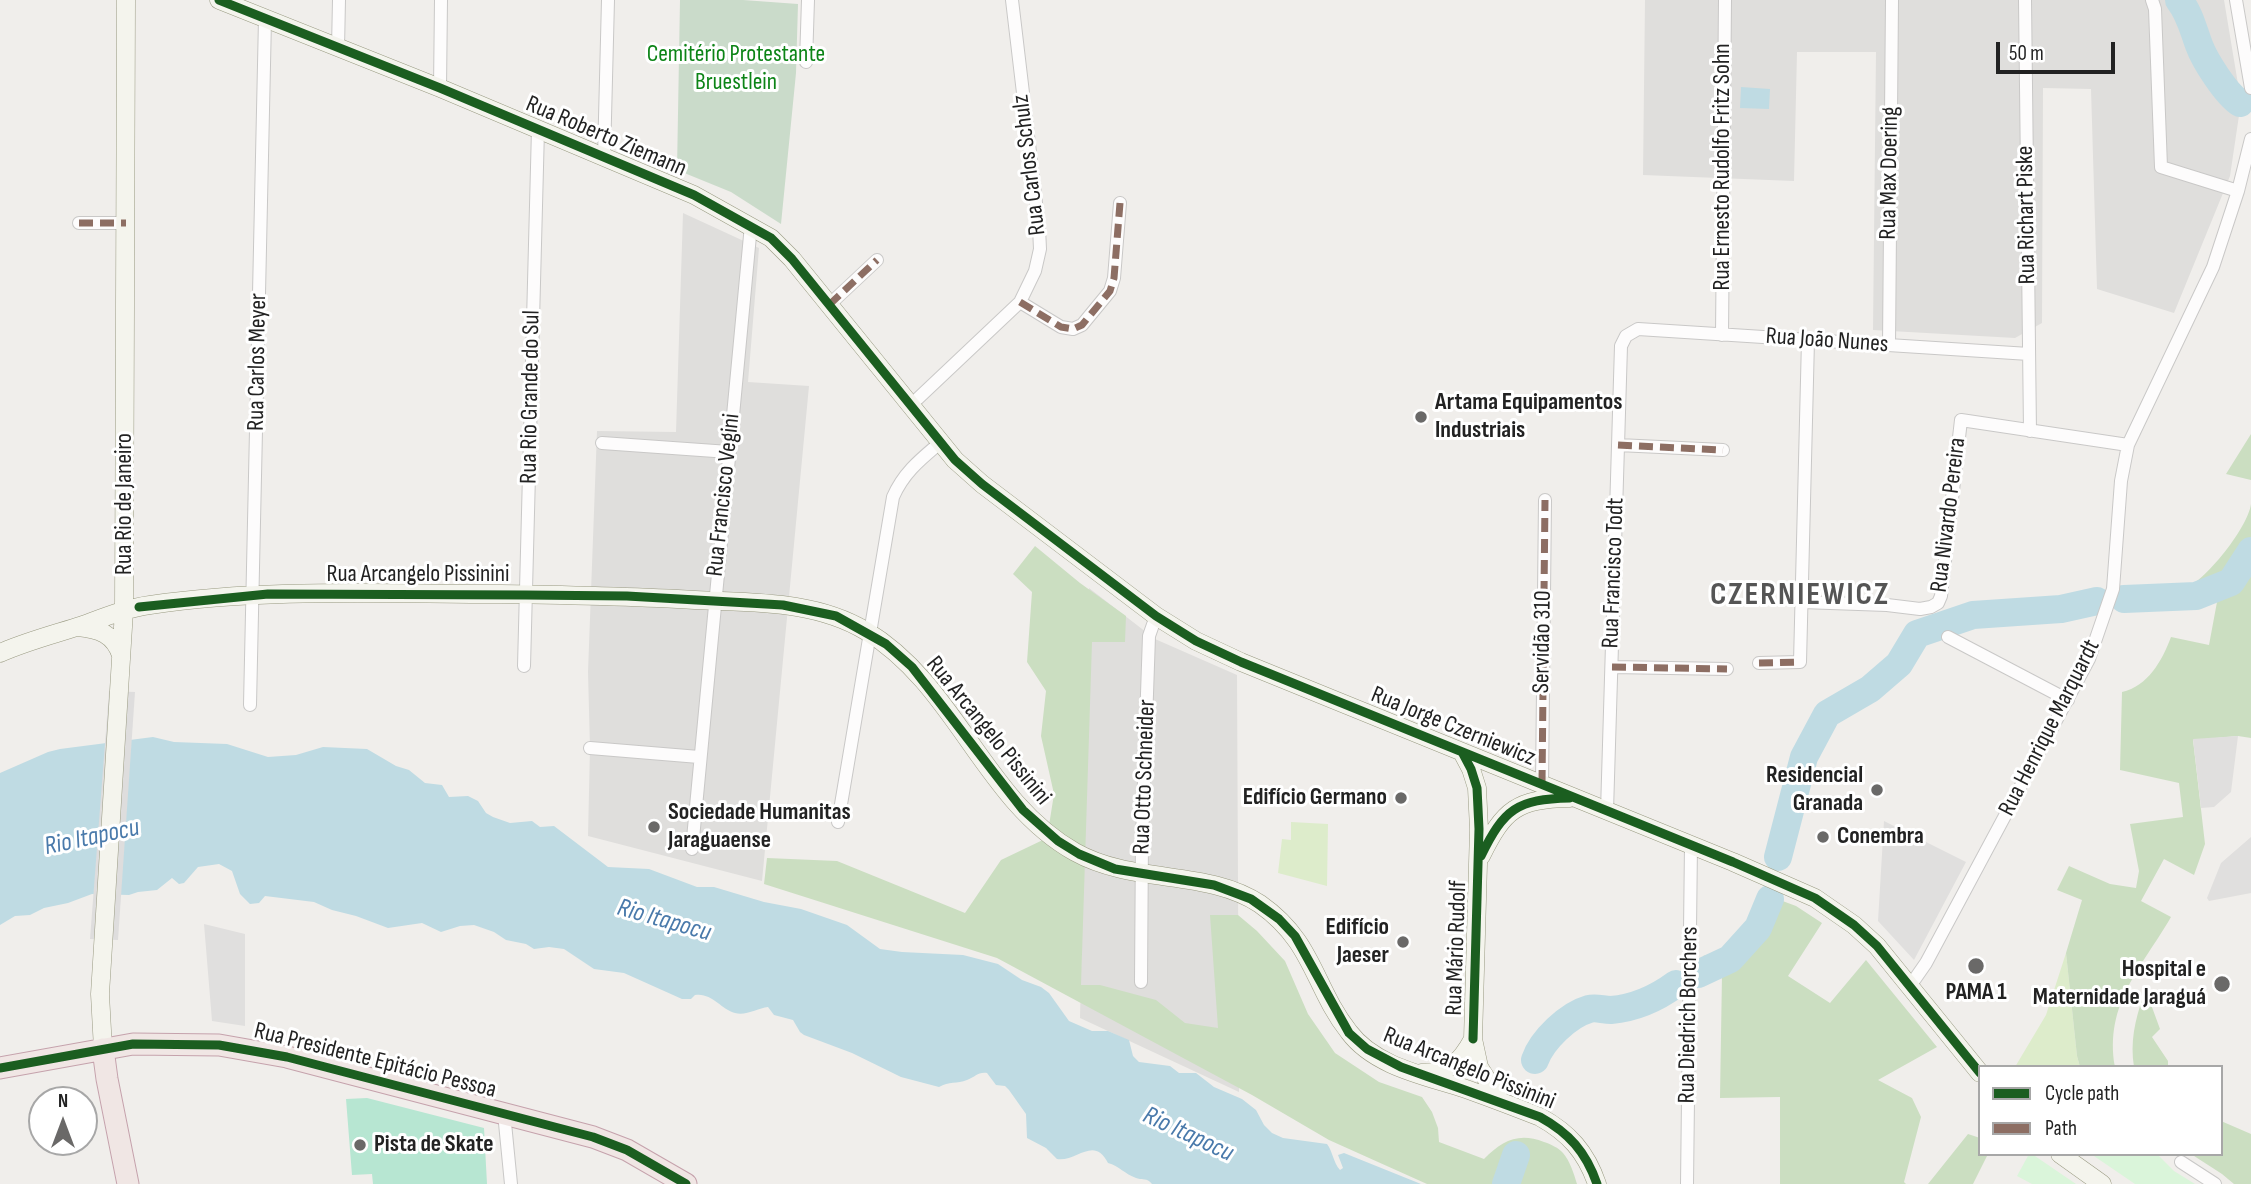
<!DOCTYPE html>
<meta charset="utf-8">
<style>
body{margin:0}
#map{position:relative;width:2251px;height:1184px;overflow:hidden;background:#f0eeeb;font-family:"Sofia Sans Condensed",sans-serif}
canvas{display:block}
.legend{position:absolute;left:1978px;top:1065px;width:245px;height:91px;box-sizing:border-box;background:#fff;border:2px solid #a7a7a7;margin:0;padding:9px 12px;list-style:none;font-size:21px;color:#222}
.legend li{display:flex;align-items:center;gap:14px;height:35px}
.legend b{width:35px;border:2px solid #a7a7a7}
.north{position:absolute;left:28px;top:1086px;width:70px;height:70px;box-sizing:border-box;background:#fff;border:2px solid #a7a7a7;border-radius:50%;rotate:0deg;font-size:19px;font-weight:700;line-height:28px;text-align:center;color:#222}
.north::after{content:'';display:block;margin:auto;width:24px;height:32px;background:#6a6968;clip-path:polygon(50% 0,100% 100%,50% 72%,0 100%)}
.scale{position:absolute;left:1996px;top:42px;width:119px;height:32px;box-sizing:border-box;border:4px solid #222;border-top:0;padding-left:9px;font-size:21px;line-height:24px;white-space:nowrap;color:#222;-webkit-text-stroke:5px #fff;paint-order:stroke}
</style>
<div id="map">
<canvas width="2251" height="1184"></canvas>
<ul class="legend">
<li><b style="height:9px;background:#1b5e20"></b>Cycle path</li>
<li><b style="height:9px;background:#8d6e63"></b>Path</li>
</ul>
<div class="north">N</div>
<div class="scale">50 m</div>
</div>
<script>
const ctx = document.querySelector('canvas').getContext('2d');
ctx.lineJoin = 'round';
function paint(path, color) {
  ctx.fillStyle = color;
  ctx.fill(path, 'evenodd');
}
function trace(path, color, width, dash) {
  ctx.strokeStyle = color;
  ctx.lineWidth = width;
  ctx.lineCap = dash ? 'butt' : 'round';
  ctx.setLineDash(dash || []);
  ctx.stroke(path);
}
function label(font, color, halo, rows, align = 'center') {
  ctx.font = font + ' "Sofia Sans Condensed",sans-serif';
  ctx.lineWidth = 6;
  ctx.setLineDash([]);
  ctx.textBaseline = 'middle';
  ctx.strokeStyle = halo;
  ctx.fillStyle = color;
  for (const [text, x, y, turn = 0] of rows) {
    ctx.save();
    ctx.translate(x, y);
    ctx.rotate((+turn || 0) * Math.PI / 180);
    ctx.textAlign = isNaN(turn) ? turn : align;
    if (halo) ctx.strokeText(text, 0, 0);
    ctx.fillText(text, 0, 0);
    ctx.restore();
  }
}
const residential = new Path2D(`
 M1645,0h579l17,102 -11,74 -56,137 -77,-24 -6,-200 -48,-1 -1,235 -27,15 -142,-8 3,-278h-79l-3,129 -151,-6z
 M683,213l76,35 -11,134 61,4 -47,495 -174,-45 2,-88 -2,-76 9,-241 79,1z
 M1089,588l66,51 82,36 2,417 -159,-74z`);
const grass = new Path2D(`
 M1291,822l37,2 -1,62 -49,-13 4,-34 9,1z
 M2066,953l11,103 3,11h-65l31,-52z`);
const forest = new Path2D(`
 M2251,434v46l-25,-6z
 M2251,504v234l-13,-2 -45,4 12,104 -11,31 -30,-16 -23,42 30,16c-29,50 -67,87 -56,150h-35l-3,-11 -11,-103 16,-53 -25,-10 12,-24 41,18 26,4 3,-17 -9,-47 53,-7 -4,-34 -59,-13 2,-78c26,-6 40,-31 49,-55l38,8 8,-43 -16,-5 -74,5 1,-9c16,0 34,2 49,-1 24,-4 71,-64 74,-88z
 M1035,546l45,37 46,33 -1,26h-33l-11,343h19l56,15 29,23 33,5 -8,-113h28l19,16 28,30 23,53 27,39 44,29 43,15 10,15 6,16 1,14 45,17c18,-18 34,-27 60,-17 6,2 15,6 19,11 7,8 11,21 14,31h-150l-98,-44 -77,-45 -255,-137 -233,-74 3,-26 70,3 128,52 36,-53 46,-22 7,-44 -13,-58 5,-45 -19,-29 5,-70 -19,-18z
 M1761,893l35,13 26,17 -34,53 42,27 36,-43 71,87 -59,33 34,18 9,19 -17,65 2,2h-126v-87l-60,1 2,-124h-20l1,-18 18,-5 25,-20z
 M2143,997l6,2 11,30 -8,8 16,24v6h-34c-4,-25 1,-47 9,-70z
 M2221,1121l30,13v50h-17l-12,-10 -31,-20h30z
 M1968,1134l12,4v16h8l-15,30h-45z`);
const cemetery = new Path2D(`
 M680,0h63l55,4 -2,69 -15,151 -50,-32 -54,-22z`);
const park = new Path2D(`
 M2029,1154h3l44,30h-44l-15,-8z
 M2091,1154h66l17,17 21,13h-60z`);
const pitch = new Path2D(`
 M367,1098l117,30 3,56h-114l-1,-10 -20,1 -6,-76z`);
const parking = new Path2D(`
 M2238,736l-7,56 -17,15 -13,1 -8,-69z
 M1884,821l82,41 -52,98 -36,-39z
 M2251,837v56l-42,8 -2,-3 14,-35z
 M204,924l41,10v92l-33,-5z`);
const water = new Path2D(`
 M1741,87l29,2 -1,20 -29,-1z
 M153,737l21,5 53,2 41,13 28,-2 27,-8 44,2 29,17 13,4 16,13 17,2 7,12 19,-1 10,5 8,12 7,4 17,6 22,-2 8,6 14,-1 54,41 41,2 48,18h17l50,15 37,7 46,16 33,24 22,3 61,3 35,9 24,16 19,7 8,6 20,28 23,10h16l21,9 4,16 6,6 31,4 9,7h17l18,14 28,12 14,11 8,15 8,8 11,5 44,6c6,8 6,18 13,26l3,-2 -5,-13 6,-2 77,31h-269c-6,-7 -8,-3 -16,-6 -11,-4 -17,-12 -28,-15 -14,-28 -31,-1 -51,-4l-11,-11 -19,-10 -1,-24 -17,-24 -4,-4 -9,-1 -9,-12c-10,-1 -11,4 -20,7 -10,4 -18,1 -28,7l-38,-10 -49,-24 -48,-18 -4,-3 -7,-12 -19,-5 -6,-8c-10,1 -22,9 -33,6 -14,-4 -24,-21 -40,-18l-4,4h-9l-58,-26 -30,-4 -30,-20 -15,-2 -15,2 -8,-5 -20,-4 -12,-8 -20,-7 -14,1 -19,6 -19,-9 -34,5 -32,-12 -24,-6 -18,-8 -49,-6 -6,7 -9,1 -10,-10 -8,-23 -13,-7 -21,3 -14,16 -5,1 -7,-6 -15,12 -19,2 -9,3 -37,-1 -24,9 -24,5 -14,7 -15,1 -15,9v-152l48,-21 12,-3z`);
const pier = new Path2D(`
 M109,691l26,1 -17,248 -28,-1z`);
const river = new Path2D(`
 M2179,0c11,14 14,29 20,45 6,16 27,49 41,58
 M2124,599l72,-3 35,-14 20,-31
 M1778,857l26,-100 23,-43 43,-25 29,-25 18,-30 56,-19 88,-6 36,-8
 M1698,974l32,-15 28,-31 12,-29
 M1535,1060c7,-20 33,-45 54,-51 7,-2 14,1 22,1 24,-2 46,-12 65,-26
 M1506,1184l10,-29`);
const minor = new Path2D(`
 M2025,0l5,431
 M2152,0l3,9 6,158 77,24
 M2236,0l15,88
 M338,48l1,-48
 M806,62l2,-62
 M440,88l1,-88
 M604,157l4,-157
 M79,223h47
 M1020,302l41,25 12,2 9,-4 28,-34 4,-13 6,-75
 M829,305l48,-45
 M1722,335l3,-335
 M1889,345l3,-345
 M911,405l109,-103 15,-31 5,-22 -1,-21 -27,-228
 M602,443l127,9
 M1618,445l105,5
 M1802,602l85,3 33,4 11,-2 7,-4 3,-7 20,-176 167,25
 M1948,637l120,63
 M1759,663l41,-1 8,-322
 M524,666l14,-537
 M1612,667l115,2
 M250,705l15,-686
 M590,748l109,9
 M1542,784l3,-284
 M1607,811l14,-465 5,-10 12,-7 391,25
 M838,822l55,-325c11,-25 28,-38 48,-55
 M692,849l59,-624
 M1141,982l1,-144 7,-202 7,-20
 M1910,986l16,-23 163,-304 24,-70 8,-108 7,-36 85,-178 25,-76 13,-52
 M504,1113l7,71
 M2181,1162l34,22
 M1687,1184l4,-339`);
const secondary = new Path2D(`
 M219,0l221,88 254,107 77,43 21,21 163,201 27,24 174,132 40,25 45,21 492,200 82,36 39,27 23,21 103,127
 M78,627c21,2 36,7 43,28
 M0,653c27,-12 55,-19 83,-28 22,-8 44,-17 67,-20 116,-17 235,-11 351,-11 65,1 129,2 194,6 58,3 119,0 171,31 90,54 118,170 209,221 59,33 133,17 185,52 54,38 53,82 89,128 26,35 78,44 117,57 25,9 49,18 74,28 29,16 46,35 57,67
 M1462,752l9,17 6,19 2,41 -6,210 6,28 22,35
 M1481,856c23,-47 36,-57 89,-58
 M103,1049l-3,-55 24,-383 2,-611
 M1421,1073c28,0 39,-10 52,-34
 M2060,1154l42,30`);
const trunk = new Path2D(`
 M103,1049l4,30 21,105
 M0,1068l133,-24 86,1 68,12 306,80 34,13 59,34`);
const quiet = new Path2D(`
 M79,223h47
 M1020,302l41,25 12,2 9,-4 28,-34 4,-13 6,-75
 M829,305l48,-45
 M1618,445l105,5
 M1759,663l41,-1
 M1612,667l115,2
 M1542,784l3,-284`);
const cycleway = new Path2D(`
 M219,0l221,88 254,107 77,43 21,21 163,201 27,24 174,132 40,25 45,21 492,200 82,36 39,27 23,21 103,127
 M139,607l129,-13 258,1 101,1 156,9 53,11 50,28 26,23 111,143 35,31 21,13 36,15 99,16 37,14 28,20 16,17 54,97 18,16 34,18 139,50c29,16 46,35 57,67
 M1462,752l9,17 6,19 2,41 -6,210
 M1481,856c23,-47 36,-57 89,-58
 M0,1068l133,-24 86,1 68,12 306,80 34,13 59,34`);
const markers = [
 [1421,417,7,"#6a6968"],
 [1877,790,7,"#6a6968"],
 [1401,798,7,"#6a6968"],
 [654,827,7,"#6a6968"],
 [1823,837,7,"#6a6968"],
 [1403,942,7,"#6a6968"],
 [1976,966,9,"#6a6968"],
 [2222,984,9,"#6a6968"],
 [360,1145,7,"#6a6968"]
];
const parkNames = [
 ["Cemitério Protestante",736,55],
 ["Bruestlein",736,83]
];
const streetNames = [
 ["Rua Roberto Ziemann",606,137,23],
 ["Rua Carlos Schulz",1030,165,-97],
 ["Rua Ernesto Rudolfo Fritz Sohn",1723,167,-90],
 ["Rua Max Doering",1890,173,-89],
 ["Rua Richart Piske",2027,215,-91],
 ["Rua João Nunes",1827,341,4],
 ["Rua Carlos Meyer",258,362,-89],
 ["Rua Rio Grande do Sul",531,397,-89],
 ["Rua Francisco Vegini",724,495,-84],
 ["Rua Rio de Janeiro",125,504,-90],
 ["Rua Nivardo Pereira",1949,515,-83],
 ["Rua Francisco Todt",1614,573,-88],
 ["Rua Arcangelo Pissinini",418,575],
 ["Servidão 310",1543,642,-89],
 ["Rua Jorge Czerniewicz",1453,727,22],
 ["Rua Henrique Marquardt",2050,728,-63],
 ["Rua Arcangelo Pissinini",988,731,51],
 ["Rua Otto Schneider",1145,777,-88],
 ["Rua Mário Rudolf",1457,948,-88],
 ["Rua Diedrich Borchers",1689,1015,-89],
 ["Rua Presidente Epitácio Pessoa",375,1061,14],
 ["Rua Arcangelo Pissinini",1469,1069,22]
];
const poiNames = [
 ["Artama Equipamentos",1435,403],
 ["Industriais",1435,431],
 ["Residencial",1863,776,"right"],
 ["Granada",1863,804,"right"],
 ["Edifício Germano",1387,798,"right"],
 ["Sociedade Humanitas",668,813],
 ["Jaraguaense",668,841],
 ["Conembra",1837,837],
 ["Edifício",1389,928,"right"],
 ["Jaeser",1389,956,"right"],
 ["Hospital e",2206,970,"right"],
 ["Maternidade Jaraguá",2206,998,"right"],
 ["PAMA 1",1976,993,"center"],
 ["Pista de Skate",374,1145]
];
const waterNames = [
 ["Rio Itapocu",92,838,-12],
 ["Rio Itapocu",664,921,16],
 ["Rio Itapocu",1188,1135,25]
];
const districtNames = [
 ["CZERNIEWICZ",1800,596]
];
paint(residential, '#dfdedc');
paint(grass, '#ddeccb');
paint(forest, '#cbdec1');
paint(cemetery, '#cadbca');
paint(park, '#daf5da');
paint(pitch, '#b7e6d2');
paint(parking, '#e0dfde');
paint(water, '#bfdbe3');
paint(pier, '#dedddd');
trace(river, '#bfdbe3', 28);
trace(minor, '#c9c8c7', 14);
trace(secondary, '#999a82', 19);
trace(trunk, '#c5a2ac', 23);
trace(minor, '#fdfcfc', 12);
trace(secondary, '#f4f4ed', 18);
trace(trunk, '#f0e6e4', 21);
trace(quiet, '#8d6e63', 7, [14, 7]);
trace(cycleway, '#1b5e20', 9);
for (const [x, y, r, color] of markers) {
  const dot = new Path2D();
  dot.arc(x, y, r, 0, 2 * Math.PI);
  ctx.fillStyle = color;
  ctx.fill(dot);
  trace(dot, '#fff', 2.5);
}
label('24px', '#0c8416', '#fff', parkNames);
label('24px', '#222', '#fff', streetNames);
label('bold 24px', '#222', '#fff', poiNames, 'left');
label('italic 26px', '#4a7aab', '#fff', waterNames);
ctx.letterSpacing = '2px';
label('bold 32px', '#555', '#fff', districtNames);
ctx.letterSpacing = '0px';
</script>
